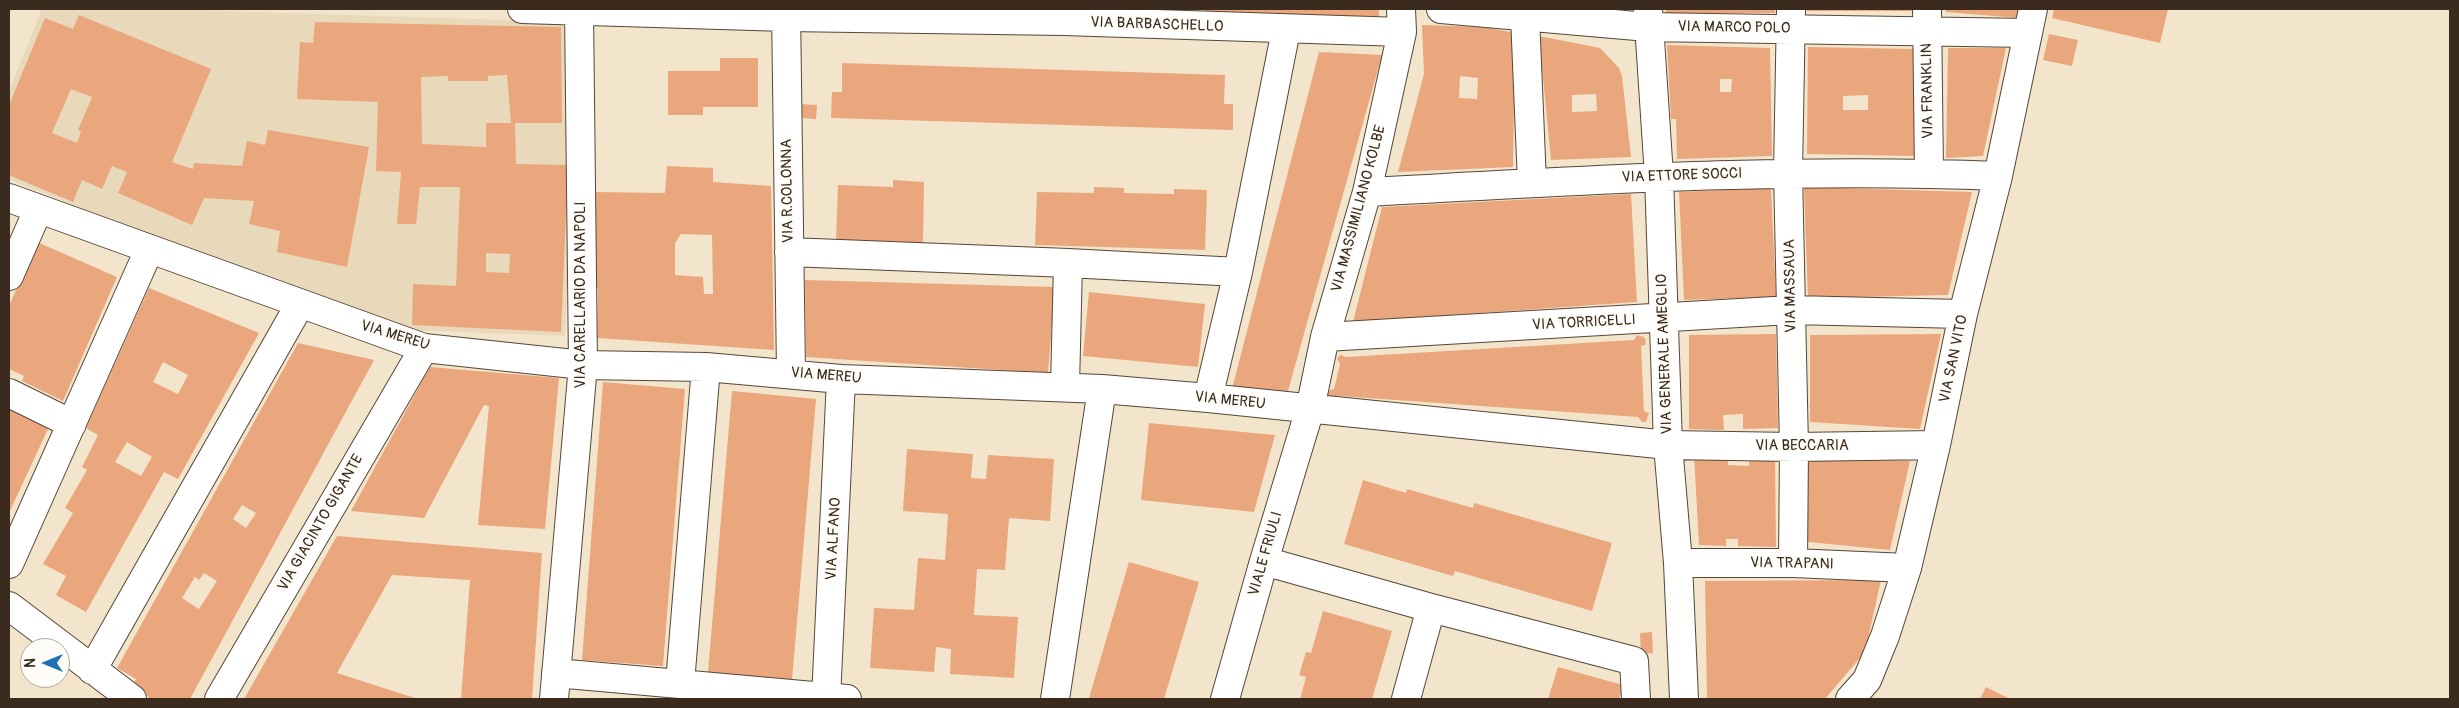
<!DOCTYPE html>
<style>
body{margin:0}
#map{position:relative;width:2459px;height:708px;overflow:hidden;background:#f2e5cb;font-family:Pangolin,sans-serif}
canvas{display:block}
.frame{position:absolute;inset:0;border:10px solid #3b2a1e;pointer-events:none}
.north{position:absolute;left:20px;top:638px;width:50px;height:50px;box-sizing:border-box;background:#fdfcf7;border:1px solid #afa8a0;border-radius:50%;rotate:270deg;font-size:14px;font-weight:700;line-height:20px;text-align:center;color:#3b2a1e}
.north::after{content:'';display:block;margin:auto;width:18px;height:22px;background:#1f6fb2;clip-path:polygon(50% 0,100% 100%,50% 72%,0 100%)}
</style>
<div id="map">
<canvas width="2459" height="708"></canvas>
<div class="frame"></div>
<div class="north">N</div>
</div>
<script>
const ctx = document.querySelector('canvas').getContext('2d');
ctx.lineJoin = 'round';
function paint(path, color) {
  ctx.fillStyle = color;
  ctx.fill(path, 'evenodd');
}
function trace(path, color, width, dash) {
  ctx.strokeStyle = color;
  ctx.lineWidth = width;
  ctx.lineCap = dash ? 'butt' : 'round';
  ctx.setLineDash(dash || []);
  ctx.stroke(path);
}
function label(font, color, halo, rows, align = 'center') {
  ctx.font = font + ' Pangolin,sans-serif';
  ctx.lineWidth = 5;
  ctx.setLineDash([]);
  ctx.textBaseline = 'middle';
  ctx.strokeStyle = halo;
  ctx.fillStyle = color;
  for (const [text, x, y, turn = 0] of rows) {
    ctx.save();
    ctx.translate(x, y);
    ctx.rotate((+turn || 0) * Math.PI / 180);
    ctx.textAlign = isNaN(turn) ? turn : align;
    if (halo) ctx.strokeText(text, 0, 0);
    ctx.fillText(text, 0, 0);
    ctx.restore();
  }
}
const built = new Path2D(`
 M42,9h121l402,13 6,144 -6,170 -156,-6 -331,-123 -69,-28v-88z`);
const building = new Path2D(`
 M1081,9h91v4z
 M1205,9h174v9l-174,-6z
 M1666,9h109v4h-109z
 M1807,9h105v2h-105z
 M1946,9h74l-1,9 -73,-6z
 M2054,9h114l-8,34 -108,-25z
 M79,15l132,54 -39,93 21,7 1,-6 48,3 5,-25 18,4 3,-15 101,17 -22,120 -70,-15 3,-21 -31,-7 5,-23 -50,-3 -12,27 -74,-32 9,-21 -15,-6 -10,23 -20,-9 -9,22 -64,-27v-70l36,-87 28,11zM71,89l21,8 -14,33 3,2 -4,11 -25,-10z
 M315,22l246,5 1,96h-47l1,41 52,1 -7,167 -149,-7 1,-41 43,2 4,-99h-40l-4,37h-19l4,-52 -25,-1 2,-69 -81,-3 3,-57 13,1zM507,75l4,48h-25v24l-64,-3 -1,-67 27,-1v5h40v-5zM486,253l24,1 -1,19 -23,-1z
 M1422,25l63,2 30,6 -2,134 -115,5 26,-98zM1460,76l18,2 -1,21 -18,-1z
 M2049,34l29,6 -6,26 -29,-6z
 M1539,36l61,12 19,20 3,8 9,81 -80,3zM1596,94l1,17 -25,1v-17z
 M1667,45l103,3 2,108 -95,3 -1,-40h-5zM1720,79h12l-1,13h-11z
 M1808,47l107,2 -1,107 -107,-2zM1868,95v15h-25v-14z
 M1948,48h58l-23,108 -37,2z
 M1319,52l63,3 -94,336 -56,-2z
 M720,58h38v49h-55v8h-35v-44h52z
 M842,63l383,12 -1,29h9v26l-402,-12 1,-26h10z
 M801,104l16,1 -1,14 -15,-1z
 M667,166l46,2v14l58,4 3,164 -177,-12 1,-49h-4l1,-97 70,1zM681,234l31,1 1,59h-9l-1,-17 -28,-2v-32z
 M893,180l31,2 -1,61 -87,-3 2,-55 55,2z
 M1094,187l30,1v5l50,1v-5l33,1 -2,60 -170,-5 2,-53 57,1z
 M1804,187l168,5 -24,103 -140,3z
 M1771,188l5,109 -92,3 -5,-108z
 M1631,194l6,108 -284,20 29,-115z
 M37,242l80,35 -54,124 -41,-20 2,-5 -15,-7v-63z
 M805,280l250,7 -7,86 -242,-16z
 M149,288l110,45 -81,146 -14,-7 -78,140 -30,-17 10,-19 -23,-12 30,-51 -8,-5 22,-38 -5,-3 16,-32 -12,-7zM163,362l25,13 -10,19 -25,-12zM127,442l25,15 -11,19 -26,-14z
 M1089,292l116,12 -7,63 -115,-11z
 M1776,334l2,94 -35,1v-15l-20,1 1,15 -35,-1v-94z
 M1941,334l-21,95 -110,-7v-87z
 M1637,335l7,2 2,3 -1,5 -4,1 3,65 5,2 -3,9h-4l-4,-5 -299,-21 -4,4 -8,-5 3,-5 4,-1 6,-25 -3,-6 4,-3 5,2 288,-17z
 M298,343l76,17 -184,339h-39l-18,-15 3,-5 -19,-11zM242,505l14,8 -10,15 -13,-9zM204,573l13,8 -18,28 -17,-11 13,-21 4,3z
 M430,367l129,11 -14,151 -67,-4 11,-119 -5,-1 -60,113 -73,-7z
 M603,382l82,7 -22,277 -81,-6z
 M732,391l84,8 -24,281 -84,-8z
 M9,407l39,22 -39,84z
 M1149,423l126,12 -21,77 -113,-12z
 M907,449l66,5 -2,24 15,1 2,-24 66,4 -4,62 -41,-3 -4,52 -28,-1 -3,46 44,2 -4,61 -64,-4 1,-25 -15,-2 -2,25 -64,-4 4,-60 40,2 4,-52 27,2 3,-46 -45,-3z
 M1694,455h34v10l21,1v-9l26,-1 1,91 -38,-1v-7h-12v7l-27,-1z
 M1808,459l102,2 -20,89 -82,-8z
 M1363,480l43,13 1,-4 66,19 1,-5 138,40 -20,68 -137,-40 -2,5 -109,-32z
 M337,536l205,17 -10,146h-71l9,-119 -78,-5 -55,98 81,26h-174z
 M1129,562l70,20 -35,117h-72l-3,-1z
 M1881,580l-16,72 -40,47h-118l-2,-118z
 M1323,611l69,20 -20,68h-72l6,-22 -7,-2 7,-23 5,1z
 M1652,632l1,21 -12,1 -1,-21z
 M1558,667l65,18 -4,14h-71z
 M1986,687l24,12h-30z`);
const street = new Path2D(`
 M522,9l264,8 278,4 338,11
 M786,9l5,364
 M1441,9l207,18 380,6
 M1648,9l11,167 9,269 10,118 6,136
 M1791,9l-3,163 6,275 -1,116
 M1927,9l2,164
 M1525,16l7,167
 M1367,192c210,-11 420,-25 631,-16
 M9,198l415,150 159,17 123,2 135,12 261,10 106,9 460,47 126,2 142,-2
 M789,252l279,11 -3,124
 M1068,263l170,9
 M9,276l29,-66
 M1325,337l466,-27 172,4
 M9,393l63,31
 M1208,398l30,-126 48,-242
 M1264,561l167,47 203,53 2,38
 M1678,563h115l114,5
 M9,564l140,-314
 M9,606l123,93
 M92,670l208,-366
 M556,673l291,26
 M680,683l26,-316
 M219,699l205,-351
 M554,699l29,-334 -4,-356
 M826,699l15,-320
 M1055,699l47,-310
 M1225,699l39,-138 46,-152 15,-72 42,-145 35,-160 -1,-23
 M1406,699l25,-91
 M1850,699l17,-19 18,-44 22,-68 29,-123 27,-131 35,-138 35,-167`);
const streetNames = [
 ["VIA BARBASCHELLO",1157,25,2],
 ["VIA MARCO POLO",1734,28,1],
 ["VIA FRANKLIN",1928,91,-91],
 ["VIA ETTORE SOCCI",1682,176,-2],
 ["VIA R.COLONNA",788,191,-91],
 ["VIA MASSIMILIANO KOLBE",1359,209,-75],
 ["VIA MASSAUA",1791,286,-91],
 ["VIA CARELLARIO DA NAPOLI",581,295,-90],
 ["VIA TORRICELLI",1584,323,-3],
 ["VIA MEREU",395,336,17],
 ["VIA GENERALE AMEGLIO",1665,354,-92],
 ["VIA SAN VITO",1954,359,-78],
 ["VIA MEREU",826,376,5],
 ["VIA MEREU",1230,401,6],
 ["VIA BECCARIA",1802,446],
 ["VIA GIACINTO GIGANTE",321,523,-60],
 ["VIA ALFANO",834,539,-87],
 ["VIALE FRIULI",1266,554,-74],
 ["VIA TRAPANI",1792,564,1]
];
paint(built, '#e8d9ba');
paint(building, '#eaa77d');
trace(street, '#564638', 30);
trace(street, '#fff', 28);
label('15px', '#3b2a1e', '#fdfcf7', streetNames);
</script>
